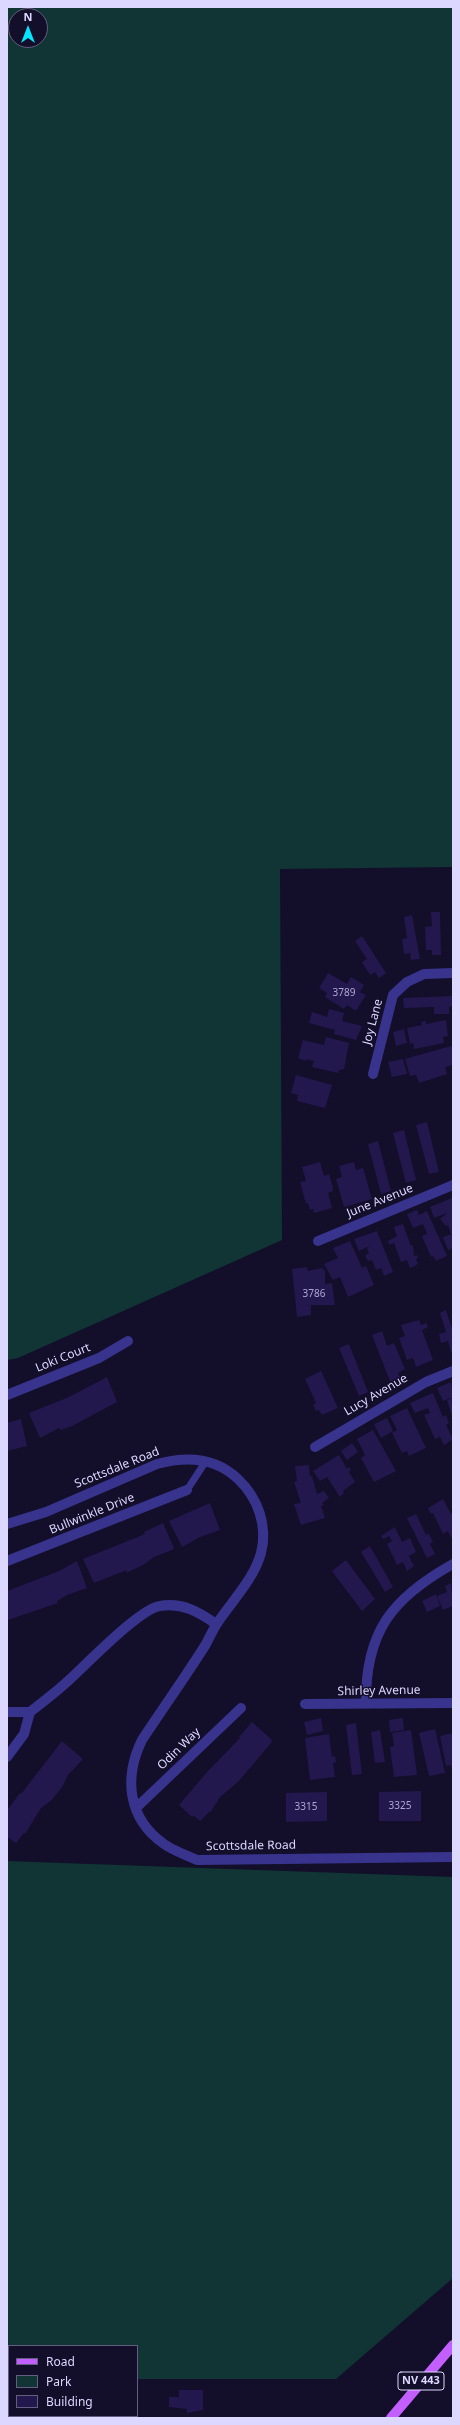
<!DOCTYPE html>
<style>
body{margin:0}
#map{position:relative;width:460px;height:2425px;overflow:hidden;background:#130e2a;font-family:"Noto Sans",sans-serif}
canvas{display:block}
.frame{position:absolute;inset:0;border:8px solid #dcd7ff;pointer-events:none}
.legend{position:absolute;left:8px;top:2345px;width:130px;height:72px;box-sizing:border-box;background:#130e2a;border:1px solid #635e7f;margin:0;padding:5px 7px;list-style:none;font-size:12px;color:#dcd7ff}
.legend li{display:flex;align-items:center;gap:8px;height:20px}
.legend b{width:20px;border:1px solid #635e7f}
.north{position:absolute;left:8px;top:8px;width:40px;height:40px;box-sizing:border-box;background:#130e2a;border:1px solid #635e7f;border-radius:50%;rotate:0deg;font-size:11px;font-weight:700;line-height:16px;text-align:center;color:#dcd7ff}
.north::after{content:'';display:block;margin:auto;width:14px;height:18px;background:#03e5ff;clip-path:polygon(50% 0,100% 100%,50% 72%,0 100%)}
</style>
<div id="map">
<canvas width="460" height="2425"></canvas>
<div class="frame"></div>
<ul class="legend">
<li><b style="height:5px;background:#c35eff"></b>Road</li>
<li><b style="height:11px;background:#103534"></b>Park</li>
<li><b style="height:11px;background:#23184d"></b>Building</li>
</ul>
<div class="north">N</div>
</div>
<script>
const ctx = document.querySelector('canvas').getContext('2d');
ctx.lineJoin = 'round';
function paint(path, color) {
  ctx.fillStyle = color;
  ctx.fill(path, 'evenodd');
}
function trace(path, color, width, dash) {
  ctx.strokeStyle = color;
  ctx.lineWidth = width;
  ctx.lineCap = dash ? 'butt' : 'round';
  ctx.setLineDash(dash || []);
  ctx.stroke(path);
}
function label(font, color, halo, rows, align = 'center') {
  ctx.font = font + ' "Noto Sans",sans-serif';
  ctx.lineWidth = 3;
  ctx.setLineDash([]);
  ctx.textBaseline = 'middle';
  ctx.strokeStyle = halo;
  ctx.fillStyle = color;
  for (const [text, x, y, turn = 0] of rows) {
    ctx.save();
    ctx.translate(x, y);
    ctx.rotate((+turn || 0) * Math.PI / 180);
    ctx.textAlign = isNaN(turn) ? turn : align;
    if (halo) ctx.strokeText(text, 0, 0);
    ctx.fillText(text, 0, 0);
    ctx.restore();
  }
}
const green = new Path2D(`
 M7,7h446v860l-173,2 2,371 -264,118 -11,2zM16,16h24v24h-24z
 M7,1861l446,16v401l-117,101h-199v-33h-128v33h-2z`);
const building = new Path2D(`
 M431,912h9l1,43h-9v-5h-6l-1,-23 7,-1z
 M412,915l8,44 -9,1 -1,-7 -6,1 -2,-15 5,-1 -3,-21z
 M362,936l24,37 -7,5 -4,-6 -5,3 -8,-13 5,-3 -12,-18z
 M328,973l19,11 4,-7 13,8 -4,7 6,3 -10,16 -9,-6 -3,4 -19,-12 2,-4 -8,-5z
 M453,996v10l-4,1v7h-15v-7l-30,1 -1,-10z
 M329,1009l15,4 -2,8 20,5 -6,14 -22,-6 1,-4 -26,-7 3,-11 15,5z
 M446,1020l2,16 -5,1 1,6 -30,6 -1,-6 -3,1 -3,-16 15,-3 -1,-3 5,-1v3z
 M404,1029l3,14 -11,3 -3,-14z
 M326,1037l23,6 -5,26 -5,1 -1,3 -26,-6 2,-6 -8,-2v2l-8,-3 5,-18 21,5z
 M451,1046l2,1v18l-8,2 2,7 -28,9 -3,-8 -6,1 -5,-17z
 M403,1059l4,15 -15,3 -4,-15z
 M296,1075l36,10 -7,23 -28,-7 1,-6 -7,-2z
 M427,1122l12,50 -10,2 -13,-49z
 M404,1130l12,50 -10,3 -13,-50z
 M378,1141l13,50 -10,3 -13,-50z
 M320,1162l4,14 5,-2 3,10 1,7 -5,2 4,15 -18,5 -1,-4 -3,1 -2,-7 -2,1 -6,-22 6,-1 -4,-14z
 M354,1162l2,8 7,-2 9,31 -28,8 -8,-28 6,-2 -3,-11z
 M452,1198l1,50 -5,2 -5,-13 8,-3 -3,-9 -2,1 -6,-7 7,-6 -13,5 -4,-11z
 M417,1210l2,5 8,-4 20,45 -11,5 -3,-5 -2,1 -9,-21 5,-2 -4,-10 -10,4 -6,-14z
 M403,1224l8,22 2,-1 1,11 3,-1 1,3 -2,1 2,5 -8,4 -3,-8 -6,2 -7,-19 -5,2 -1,-4 9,-5 -3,-9z
 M377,1231l16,41 -9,4 -3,-8 -5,2 -4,-10 -4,1 -3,-6 4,-1 -2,-6 5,-3 -13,6 -5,-12z
 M350,1241l12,27 4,-2 8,19 -26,12 -8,-20 -7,3 -9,-16 14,-6 -5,-10z
 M307,1267l1,4 14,-3 3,3v13l7,-1 3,22h-24v10l-14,2 -5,-48z
 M446,1310l7,22v19l-2,1 -3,-11 -7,2 -2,-9 7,-2 -6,-19z
 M419,1320l2,5 5,-2 2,4 -6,3 11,30 -17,7 -3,-9 -6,2 -8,-22 6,-2 -4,-11z
 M382,1331l5,15 7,-3 11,26 -7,4 3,6 -10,5 -19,-49z
 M349,1344l19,48 -9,4 -20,-48z
 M321,1371l17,37 -16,7 -3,-5 -3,1 -3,-6 3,-2 -11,-24z
 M107,1377l10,25 -45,24 -11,4 -2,-2 -19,10 -11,-25 40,-16z
 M451,1382l2,15 -10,4 -6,-13z
 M433,1393l10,24 3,-2 3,8 -3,2 7,14 -9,6 -4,-8 -5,2 -11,-24 6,-2 -2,-5 -13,5 -5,-10z
 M453,1398v21l-6,-19z
 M407,1408l19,40 -17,8 -2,-5 -5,2 -10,-20 5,-3 -7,-14z
 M387,1418l6,13 -12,7 -7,-14z
 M21,1419l6,27 -20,5v-28z
 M373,1430l23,41 -22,11 -13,-24 4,-3 -8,-16z
 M352,1443l6,9 -11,8 -6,-9z
 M339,1455l8,14 2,-2 2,3 -2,2 6,10 -12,9 1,2 -4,4 -13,-20 -7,4 -7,-10z
 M309,1465l1,12 2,-1 5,18 7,-3 5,7 -7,5 2,2 -3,1 4,12 -24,7 -7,-21 7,-1 -7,-21 3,-1 -2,-15z
 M443,1499l8,15 2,-1v28l-5,-10 -5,3 -10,-21 -2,1 -3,-6z
 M210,1503l10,27 -20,7 -18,10 -13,-26z
 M416,1514l10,21 3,-1 4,8 -3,2 5,10 -8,4 -20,-40z
 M163,1523l11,25 -2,2 -18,7 -11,8 -17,8 1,-3 -33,13 -11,-24 62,-25 -1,-2z
 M395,1527l7,15 8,-4 6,14 -7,4 5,10 -7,5 -4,-9 -6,3 -10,-21 5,-3 -3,-5 -6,3 -2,-3z
 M370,1546l23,41 -8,5 -24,-40z
 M346,1560l29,39 -13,12 -30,-40z
 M77,1561l10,27 -20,7 -10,6 1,2 -50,17 -1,-29 52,-20z
 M451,1583l2,23 -10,4 -6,-14 10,-4 -2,-6z
 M436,1594l4,12 -13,6 -5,-11z
 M321,1718l2,13 -16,4 -3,-13z
 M403,1718l1,12 -14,2 -1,-12z
 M252,1722l20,18 -1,3 -32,38 -19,16 -10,16v-2l-10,10 -6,-5 -2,1 -13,-12 29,-34 32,-33 -1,-1z
 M356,1723l6,51 -10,1 -6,-50z
 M435,1729l10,44 -16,3 -10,-43z
 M380,1730l5,32 -10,1 -4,-31z
 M411,1730l6,45 -23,2 -4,-30 4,-1 -2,-13z
 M453,1733v38h-1l-1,-6 -5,1 -6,-30z
 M329,1734l3,23 3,-1 1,6 -3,1 2,14 -25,3 -5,-42z
 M62,1741l21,18 -15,16 -6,12 -10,13 -11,8 -16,26 -1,-1 -8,10 -9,-6 1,-28 12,-16 1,1z
 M421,1791v30h-42v-29z
 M327,1792v29l-41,1v-29z
 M179,2390h24v20l-16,3v-4l-18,-2v-10h10z`);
const lane = new Path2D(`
 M187,1490l19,-29`);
const street = new Path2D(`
 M373,1074l20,-79 14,-13 17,-8 29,-1
 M318,1241l135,-56
 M7,1395l92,-37 29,-17
 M315,1447l111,-65 27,-11
 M7,1524l39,-12 111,-48c29,-8 58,-7 81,15 20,19 30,47 23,74 -7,26 -29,48 -43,69 -5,7 -8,15 -12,22 -20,32 -43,64 -64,96 -18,37 -15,78 22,104 10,7 22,11 33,16l256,-3
 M7,1561l180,-71
 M305,1704l148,-1
 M366,1704c-1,-72 26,-106 87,-140
 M7,1712h23
 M30,1712c13,-10 26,-20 38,-31 18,-16 71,-72 92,-75 22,-4 39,6 56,18
 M7,1757l17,-23 6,-22
 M136,1808l105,-100`);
const primary = new Path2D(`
 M391,2418l62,-73`);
const numberNames = [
 ["3789",344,993],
 ["3786",314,1294],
 ["3325",400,1806],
 ["3315",306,1807]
];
const shields = [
 [421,2381,46]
];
const shieldNames = [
 ["NV 443",421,2381]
];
const streetNames = [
 ["Joy Lane",373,1022,-75],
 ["June Avenue",380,1201,-22],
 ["Loki Court",63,1358,-22],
 ["Lucy Avenue",376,1395,-30],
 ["Scottsdale Road",117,1468,-22],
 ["Bullwinkle Drive",92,1514,-22],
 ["Shirley Avenue",379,1691,-1],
 ["Odin Way",179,1749,-44],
 ["Scottsdale Road",251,1846,-1]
];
paint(green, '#103534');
paint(building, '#23184d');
trace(lane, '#38348e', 7);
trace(street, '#38348e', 10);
trace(primary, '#c35eff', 10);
label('10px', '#aea7d2', null, numberNames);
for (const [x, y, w] of shields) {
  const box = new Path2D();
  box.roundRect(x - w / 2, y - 9, w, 18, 3);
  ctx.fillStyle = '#130e2a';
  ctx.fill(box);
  trace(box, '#dcd7ff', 1);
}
label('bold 11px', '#dcd7ff', null, shieldNames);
label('12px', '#dcd7ff', '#130e2a', streetNames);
</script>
